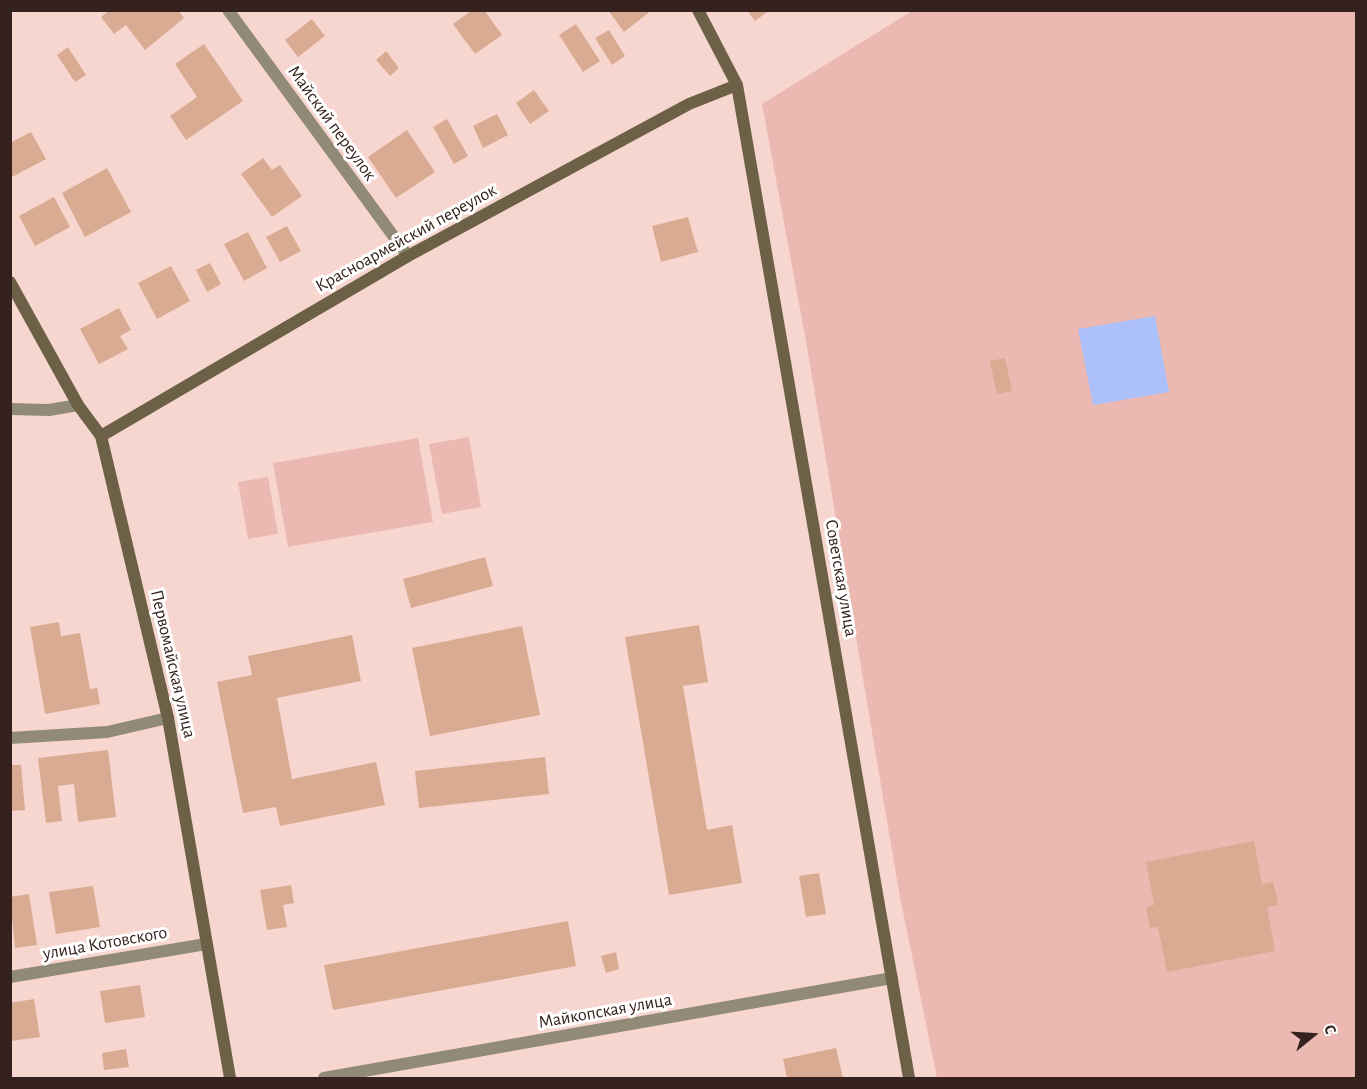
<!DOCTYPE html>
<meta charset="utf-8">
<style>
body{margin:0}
#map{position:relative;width:1367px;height:1089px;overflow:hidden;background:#f8d6d0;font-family:"Alegreya Sans",sans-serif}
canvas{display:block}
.frame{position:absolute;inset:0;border:12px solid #35211e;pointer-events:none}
.north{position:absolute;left:1283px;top:1005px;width:60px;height:60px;-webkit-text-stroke:4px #fff;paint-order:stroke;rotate:72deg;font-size:16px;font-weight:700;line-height:24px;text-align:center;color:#35211e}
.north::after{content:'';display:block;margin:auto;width:21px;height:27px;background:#35211e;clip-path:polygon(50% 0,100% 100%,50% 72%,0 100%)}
</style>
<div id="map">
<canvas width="1367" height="1089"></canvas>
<div class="frame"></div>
<div class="north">С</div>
</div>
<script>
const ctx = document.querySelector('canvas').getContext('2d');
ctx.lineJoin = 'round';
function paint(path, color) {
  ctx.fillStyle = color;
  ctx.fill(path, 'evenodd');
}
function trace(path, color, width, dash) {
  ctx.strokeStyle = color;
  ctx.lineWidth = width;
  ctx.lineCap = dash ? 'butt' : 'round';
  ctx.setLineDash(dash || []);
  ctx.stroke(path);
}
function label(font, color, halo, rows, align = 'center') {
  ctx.font = font + ' "Alegreya Sans",sans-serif';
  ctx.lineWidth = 6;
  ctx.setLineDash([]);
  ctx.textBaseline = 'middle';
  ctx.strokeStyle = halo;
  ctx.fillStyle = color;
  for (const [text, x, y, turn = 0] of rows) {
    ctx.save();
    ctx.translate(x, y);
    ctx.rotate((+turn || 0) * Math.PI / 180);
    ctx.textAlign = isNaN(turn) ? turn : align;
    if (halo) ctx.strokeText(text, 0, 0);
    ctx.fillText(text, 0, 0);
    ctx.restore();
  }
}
const green = new Path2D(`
 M912,11h444v1067h-419l-38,-186 -92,-545 -45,-243z
 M469,437l12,70 -39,7 -13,-70z
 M418,438l15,84 -145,25 -15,-84z
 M268,477l10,57 -30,5 -10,-57z`);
const water = new Path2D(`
 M1155,316l14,76 -76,13 -15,-76z`);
const building = new Path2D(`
 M110,10h68l6,8 -39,32 -19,-25 -12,9 -13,-17z
 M472,10h12l18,25 -27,19 -22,-30z
 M608,10h44l-28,22z
 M747,10h23l-15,11z
 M312,19l13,17 -27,21 -13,-17z
 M576,24l24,37 -17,11 -24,-37z
 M609,30l16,26 -13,9 -17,-27z
 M204,44l39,57 -57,39 -16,-24 27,-19 -22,-33z
 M68,47l18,28 -11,7 -18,-27z
 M386,51l13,17 -9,8 -14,-16z
 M534,90l15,21 -19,13 -14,-21z
 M497,114l11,21 -25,13 -10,-22z
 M447,119l21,37 -14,8 -21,-37z
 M407,130l28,42 -39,26 -28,-41z
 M31,132l15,27 -36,19v-35z
 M263,158l9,12 8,-5 22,31 -30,21 -31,-43z
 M107,168l24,44 -46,25 -23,-44z
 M54,197l16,30 -35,19 -16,-30z
 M688,217l10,35 -37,10 -9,-36z
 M287,226l14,25 -21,11 -14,-25z
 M248,232l19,36 -23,13 -20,-37z
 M210,263l11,21 -14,8 -11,-22z
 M171,266l19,35 -33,18 -19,-36z
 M119,308l12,22 -11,6 8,13 -29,15 -19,-35z
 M1005,358l7,33 -15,3 -7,-33z
 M485,557l8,29 -82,22 -8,-29z
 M59,622l2,14 19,-3 10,56 7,-1 3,16 -55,10 -15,-87z
 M699,625l9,57 -25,4 24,144 25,-5 10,58 -73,12 -44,-258z
 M522,626l18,89 -110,21 -18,-88z
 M352,635l9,46 -84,17 15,81 84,-17 9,43 -105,21 -4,-19 -33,6 -26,-131 35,-7 -4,-19z
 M108,750l8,67 -38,5 -4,-38 -16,2 4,35 -16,2 -8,-65z
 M545,757l4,37 -130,14 -4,-37z
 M10,765h11l4,45 -15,1z
 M1254,841l8,43 11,-2 3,11 2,12 -11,2 8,44 -108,21 -9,-45 -8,1 -4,-21 8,-2 -8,-43z
 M819,873l7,41 -20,3 -7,-41z
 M291,885l3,18 -11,2 4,22 -20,3 -7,-40z
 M93,886l7,41 -44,7 -7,-42z
 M29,894l8,51 -22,3 -5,-51z
 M568,921l8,45 -243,44 -9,-45z
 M616,952l3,17 -13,4 -5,-17z
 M140,985l5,32 -40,6 -5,-32z
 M34,999l6,38 -29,4 -1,-38z
 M836,1048l7,30h-56l-4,-19z
 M126,1049l3,18 -25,3 -2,-17z`);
const street = new Path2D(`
 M228,10l180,246
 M10,409l39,1 29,-5
 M10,738l97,-6 61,-14
 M10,977l196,-33
 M324,1078l568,-100`);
const secondary = new Path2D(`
 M698,10l39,75 172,993
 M10,282l68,123 23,31 67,282 62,360
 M101,436l307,-180 281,-152 48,-19`);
const streetNames = [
 ["Майский переулок",332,123,54],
 ["Красноармейский переулок",406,238,-29],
 ["Советская улица",841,578,80],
 ["Первомайская улица",173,664,77],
 ["улица Котовского",105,943,-10],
 ["Майкопская улица",605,1011,-10]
];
paint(green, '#ebb9b1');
paint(water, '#acc0fa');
paint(building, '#d9ab92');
trace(street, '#918a77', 12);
trace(secondary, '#6c6146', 12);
label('18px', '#35211e', '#fff', streetNames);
</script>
